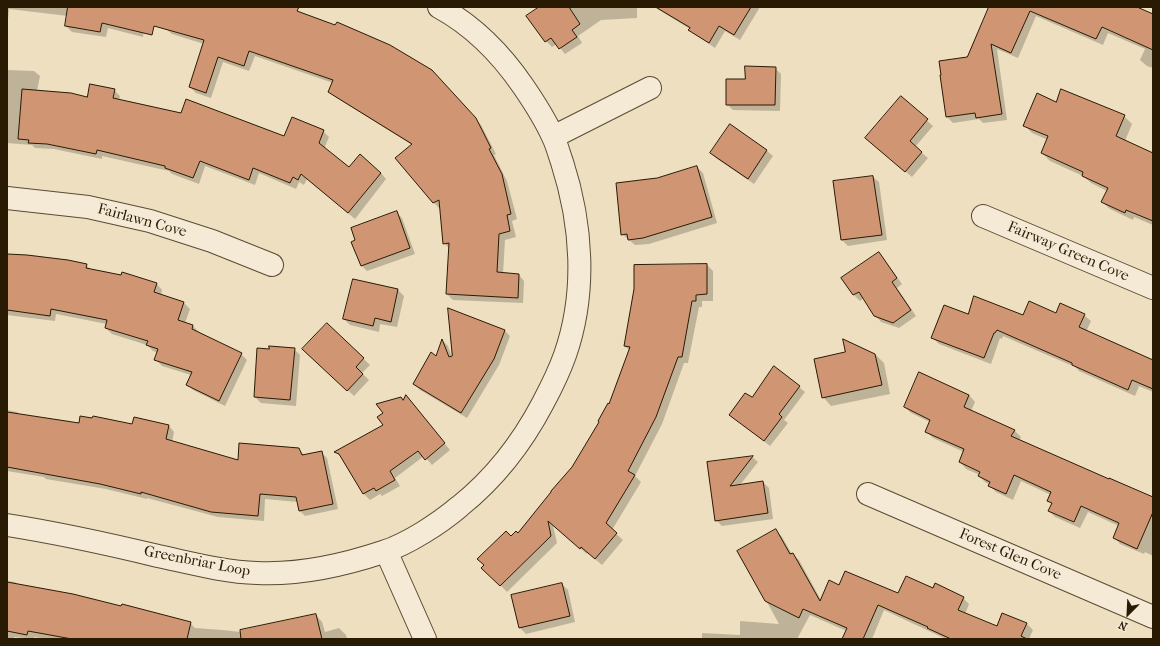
<!DOCTYPE html>
<style>
body{margin:0}
#map{position:relative;width:1160px;height:646px;overflow:hidden;background:#eedfc0;font-family:"IM FELL French Canon",serif}
canvas{display:block}
.frame{position:absolute;inset:0;border:8px solid #291a04;pointer-events:none}
.north{position:absolute;left:1108px;top:594px;width:40px;height:40px;-webkit-text-stroke:3px #f4ead6;paint-order:stroke;rotate:204deg;font-size:11px;font-weight:700;line-height:16px;text-align:center;color:#291a04}
.north::after{content:'';display:block;margin:auto;width:14px;height:18px;background:#291a04;clip-path:polygon(50% 0,100% 100%,50% 72%,0 100%)}
</style>
<div id="map">
<canvas width="1160" height="646"></canvas>
<div class="frame"></div>
<div class="north">N</div>
</div>
<script>
const ctx = document.querySelector('canvas').getContext('2d');
ctx.lineJoin = 'round';
function paint(path, color) {
  ctx.fillStyle = color;
  ctx.fill(path, 'evenodd');
}
function trace(path, color, width, dash) {
  ctx.strokeStyle = color;
  ctx.lineWidth = width;
  ctx.lineCap = dash ? 'butt' : 'round';
  ctx.setLineDash(dash || []);
  ctx.stroke(path);
}
function label(font, color, halo, rows, align = 'center') {
  ctx.font = font + ' "IM FELL French Canon",serif';
  ctx.lineWidth = 3;
  ctx.setLineDash([]);
  ctx.textBaseline = 'middle';
  ctx.strokeStyle = halo;
  ctx.fillStyle = color;
  for (const [text, x, y, turn = 0] of rows) {
    ctx.save();
    ctx.translate(x, y);
    ctx.rotate((+turn || 0) * Math.PI / 180);
    ctx.textAlign = isNaN(turn) ? turn : align;
    if (halo) ctx.strokeText(text, 0, 0);
    ctx.fillText(text, 0, 0);
    ctx.restore();
  }
}
const shadow = new Path2D(`
 M7,7h140l-4,30 -35,-9 -2,9 -34,-5 -6,-6 2,-10 -59,-7 -1,10h-1z
 M173,7h111l153,70 44,48 15,29 -2,1 13,26 10,38 -5,2 4,16 -11,3 -2,34 16,1 5,6 -1,22 -70,-3 -6,-6 3,-45 -6,-6 -3,-35h-2l-5,-5 -22,-58 -77,-48 -6,-5 4,-9 -78,-27 -6,15 -26,-9 -12,36 -15,-5 -6,-6 14,-43 -32,-10 -6,-5z
 M541,7h96v11l-36,2 -23,16 4,7 -17,11 -8,-10 -5,3 -6,-6z
 M654,7h106l-20,33 -15,-9 -10,17 -19,-13 -6,-6z
 M987,7h140l26,8v53l-6,-2 -7,-6 5,-11 -37,-16 -5,12 -67,-29 -18,42 -21,-9 10,71 -24,3 -4,-4 -26,4 -6,-6 -6,-41 26,-18 22,-50z
 M775,68l6,6 -1,37 -47,-1 -6,-6 19,-24z
 M7,70l27,1 6,5 -3,15 51,7 26,-8 6,6 -1,4 165,37 39,-6 6,6 -5,12 25,20 32,4 5,6 -31,40 -48,-40 -3,6 -5,-3 -3,7 -37,-16 -4,12 -50,-19 -6,18 -27,-10 -3,-3 -67,-15v3l-48,-10 -19,-1 -3,-3 -25,-2z
 M901,98l32,28 -18,21 13,11 -16,19 -40,-33z
 M1056,103l68,13 8,8 -7,17 28,13v71l-19,-8 -1,3 -23,-11 -8,-7 5,-11 -16,-8 -8,-7 -33,-15 -8,-8 6,-13 -16,-7 -8,-8z
 M730,126l37,25 6,5 -19,28 -37,-25 -6,-6z
 M697,167l6,6 14,50 -68,21 -14,1 -13,-11 35,-55z
 M873,177l6,5 8,58 -39,6 -6,-6z
 M396,212l6,6 13,36 -48,17 -6,-6 -4,-24z
 M879,253l5,6 18,25 -5,4 19,28 -17,12 -18,-6 -6,-7 -11,-17 -4,3 -6,-6 -12,-17z
 M7,255l79,10 5,5 66,14 5,6 -1,5 23,8 6,6 -5,14 8,3 6,6 -1,1 43,21 6,6 -22,46 -32,-16 -6,-6 4,-9 -29,-9 -6,-6 2,-7 -5,-2 -6,-6 -35,-11 -6,-6 1,-4 -51,-10 -1,7 -48,-6z
 M707,265l6,6v30h-11v6h-3l-11,56h-4l-22,61 -27,52 6,6 -29,48 11,10 -21,25 -14,-12 -1,1 -34,-28 4,17 -50,49 -24,-24 28,-31 7,-2 55,-68 37,-61 20,-55 -5,-5z
 M353,280l45,10 6,6 -7,31 -17,-3 -1,8 -29,-7 -6,-6z
 M1056,314l28,1 7,6 -5,11 67,29v31l-14,-6 -4,10 -56,-25 -4,-4 -72,-31 -1,3 -2,-1 -9,26 -52,-20 -7,-7 36,-22 56,1z
 M327,324l43,41 -8,8 7,7 -15,16 -44,-41z
 M504,330l6,6 -11,29 -32,53 -47,-28 -6,-6 23,-27 6,-16 5,5 5,14z
 M294,349l6,6 -4,51 -35,-3 -6,-6 15,-47z
 M847,353l28,1 9,9 6,31 -59,12 -8,-9z
 M799,387l6,5 -21,28 4,3 -18,23 -40,-32 22,-16z
 M969,395l6,7 -4,9 43,19 7,7 -2,4 134,57v58l-8,-4 -1,2 -24,-10 -6,-7 5,-11 -31,-14 -8,16 -25,-11 -6,-6 3,-7 -4,-3 3,-6 -30,-14 -8,19 -17,-8 -7,-7 1,-1 -4,-1 -7,-7 1,-1 -14,-6 -6,-7 4,-10 -31,-14 -7,-7 4,-9 -19,-9 -6,-6z
 M404,401l8,2 38,47 -18,15 -8,-9 -29,22 5,8 -18,10 -2,-2 -10,6 -6,-6 -22,-36 -6,-6 49,-27z
 M7,410l10,2 3,3 60,9 89,2 5,6 -2,10 67,19 60,-12 6,7 16,-4 6,6 11,51 -33,7 -6,-6 -1,-8 -33,-3 -1,22 -46,-4 -71,-19v1l-41,-10 -60,-10 -2,-2 -37,-6z
 M752,457l6,5 -18,23 23,-3 6,6 4,31 -51,7 -6,-6 -8,-57z
 M776,530l6,7 10,17 7,6 22,40 19,-14 59,9 34,-6 30,9 6,6 -4,10 32,13 29,-4 7,7 -4,9h-83l-62,-29 -12,29h-7l-55,-24 -13,24h-95v-6l38,2v-14l39,3 -40,-73z
 M7,581l8,1 3,3 172,38 5,5 28,2 53,6 40,-21 6,7 3,10 14,-4 7,7 1,4h-301l-12,-2v2l-20,-2v2h-7z
 M562,584l6,6 7,32 -49,12 -6,-6z`);
const building = new Path2D(`
 M68,7h231l-2,4 38,14 2,-3 53,23 42,25 44,48 15,30 -2,1 13,25 9,40 -4,1 3,16 -11,3 -2,38 22,2 -1,24 -72,-4 3,-51 -6,1 -4,-44 -6,3 -38,-45 17,-14 -84,-52 5,-12 -84,-29 -5,15 -26,-9 -12,36 -17,-6 15,-47 -50,-14 -2,9 -50,-12 -2,9 -35,-6z
 M539,7h30l11,17 -8,6 5,7 -18,12 -8,-11 -6,4 -19,-26z
 M656,7h95l-17,28 -15,-9 -10,17 -21,-13 2,-2z
 M989,7h148l16,7v36l-51,-23 -6,12 -66,-28 -19,42 -20,-9 11,70 -26,4 -1,-5 -29,4 -6,-42h1l-2,-14 28,-4z
 M745,66l31,1 -1,38h-49v-26h19z
 M90,84l25,5 -2,9 68,15 5,-14 98,37 8,-19 32,13 -5,13 30,24 11,-13 21,19 -33,40 -47,-39 -3,6 -5,-3 -3,6 -37,-15 -4,12 -49,-19 -7,17 -28,-10v-2l-68,-16 -1,4 -49,-10 -19,-1 1,-3 -11,-1 4,-50 49,4 16,4z
 M1061,89l64,26 -9,21 37,17v68l-27,-11 -1,3 -24,-11 7,-14 -26,-12 1,-4 -42,-19 7,-17 -25,-10 14,-33 19,9z
 M901,96l27,23 -18,22 12,11 -17,20 -40,-34z
 M730,124l37,26 -19,29 -38,-26z
 M697,166l15,51 -69,21 -15,2 -1,-6 -6,1 -5,-52 41,-5z
 M873,176l9,59 -41,5 -8,-59z
 M397,211l13,37 -49,18 -10,-24 4,-2 -4,-12z
 M879,252l18,26 -5,4 19,28 -18,13 -19,-7 -15,-24 -6,3 -12,-17z
 M7,254l20,1 41,5 19,4 -1,4 35,7 1,-3 35,11 -3,9 30,10 -6,18 15,5 -1,4 50,24 -23,48 -33,-16 6,-13 -38,-12 4,-11 -12,-4 2,-4 -43,-13 2,-8 -56,-11 -1,7 -43,-6z
 M707,264v30l-11,1v6h-4l-10,56h-4l-22,60 -28,54 7,4 -29,48 11,10 -22,26 -14,-12 -1,2 -32,-28 3,15 -51,50 -19,-18 3,-3 -7,-6 29,-28 5,5 5,-5 2,2 33,-41v-1l21,-24 27,-45 -1,-1 10,-18 1,1 21,-57 -6,-1 10,-57v-24z
 M353,279l45,10 -7,33 -16,-4 -2,8 -30,-7z
 M974,296l49,19 6,-14 27,12 4,-10 25,11 -6,13 74,33v29l-21,-9 -4,10 -56,-25v-2l-75,-33 -2,3h-1l-10,25 -53,-20 13,-33 24,9z
 M448,308l57,22 -11,29 -33,54 -48,-29 18,-32 5,4 6,-17 7,18 3,-1z
 M327,323l37,35 -8,9 7,7 -16,17 -45,-42z
 M843,339l32,15 7,31 -60,13 -8,-39 31,-7z
 M269,346l26,2 -5,52 -36,-3 3,-49 12,1z
 M774,366l26,20 -21,28 3,3 -18,24 -35,-26 16,-22 7,4z
 M919,372l50,23 -5,12 51,23 -4,6 98,43v-1l44,19v15l-16,37 -24,-11 6,-15 -38,-17 -7,16 -26,-11 4,-8 -5,-2 4,-9 -37,-17 -8,19 -18,-8 2,-4 -12,-6 2,-4 -21,-10 5,-13 -39,-17 5,-12 -26,-13z
 M406,395l39,48 -20,17 -7,-9 -28,20 5,9 -19,11 -2,-3 -11,6 -24,-40 -5,-2 49,-27 -6,-8 6,-4 -7,-9 25,-7 2,3z
 M7,412l72,11 1,-7 12,2 1,-2 39,8 2,-7 35,8 -3,14 72,21 1,-17 60,5 3,7 20,-4 11,53 -34,7 -3,-14 -36,-3 -2,22 -47,-4 -70,-20v2l-41,-10 -93,-17z
 M753,456l-23,30 33,-5 5,32 -53,8 -8,-59z
 M776,529l14,25 3,-1 27,48 9,-21 10,5 6,-14 53,22 8,-17 27,12 2,-5 29,14 -6,13 39,16 5,-13 25,10 -6,13 6,3h-76l-24,-11 1,-1 -50,-22 -15,34h-21l5,-11 -44,-19 -4,9 -34,-17 -28,-50z
 M7,582l66,12 48,12 1,-2 69,18 -4,17h-115l-44,-8 -1,4 -20,-4z
 M562,583l8,33 -51,12 -8,-33z
 M316,614l6,25h-81l-1,-9z`);
const minor = new Path2D(`
 M553,137l97,-49
 M7,198l81,9 62,14 62,20 60,24
 M983,216l170,72
 M868,494l285,123
 M7,525c51,8 101,19 151,31 33,7 66,16 99,17 42,2 87,-8 126,-21 25,-8 57,-29 77,-46 35,-28 62,-63 83,-103 8,-15 16,-31 22,-48 22,-63 17,-131 -3,-193 -3,-8 -5,-17 -9,-25 -8,-18 -19,-35 -30,-51 -22,-32 -49,-60 -84,-79
 M386,551l39,88`);
const streetNames = [
 ["Fairlawn Cove",142,221,15],
 ["Fairway Green Cove",1068,252,23],
 ["Forest Glen Cove",1010,555,23],
 ["Greenbriar Loop",197,562,11]
];
paint(shadow, '#0003');
paint(building, '#d09573');
trace(building, '#291a04', 1);
trace(minor, '#5a4b33', 24);
trace(minor, '#f4ead6', 22);
label('15px', '#291a04', '#f4ead6', streetNames);
</script>
